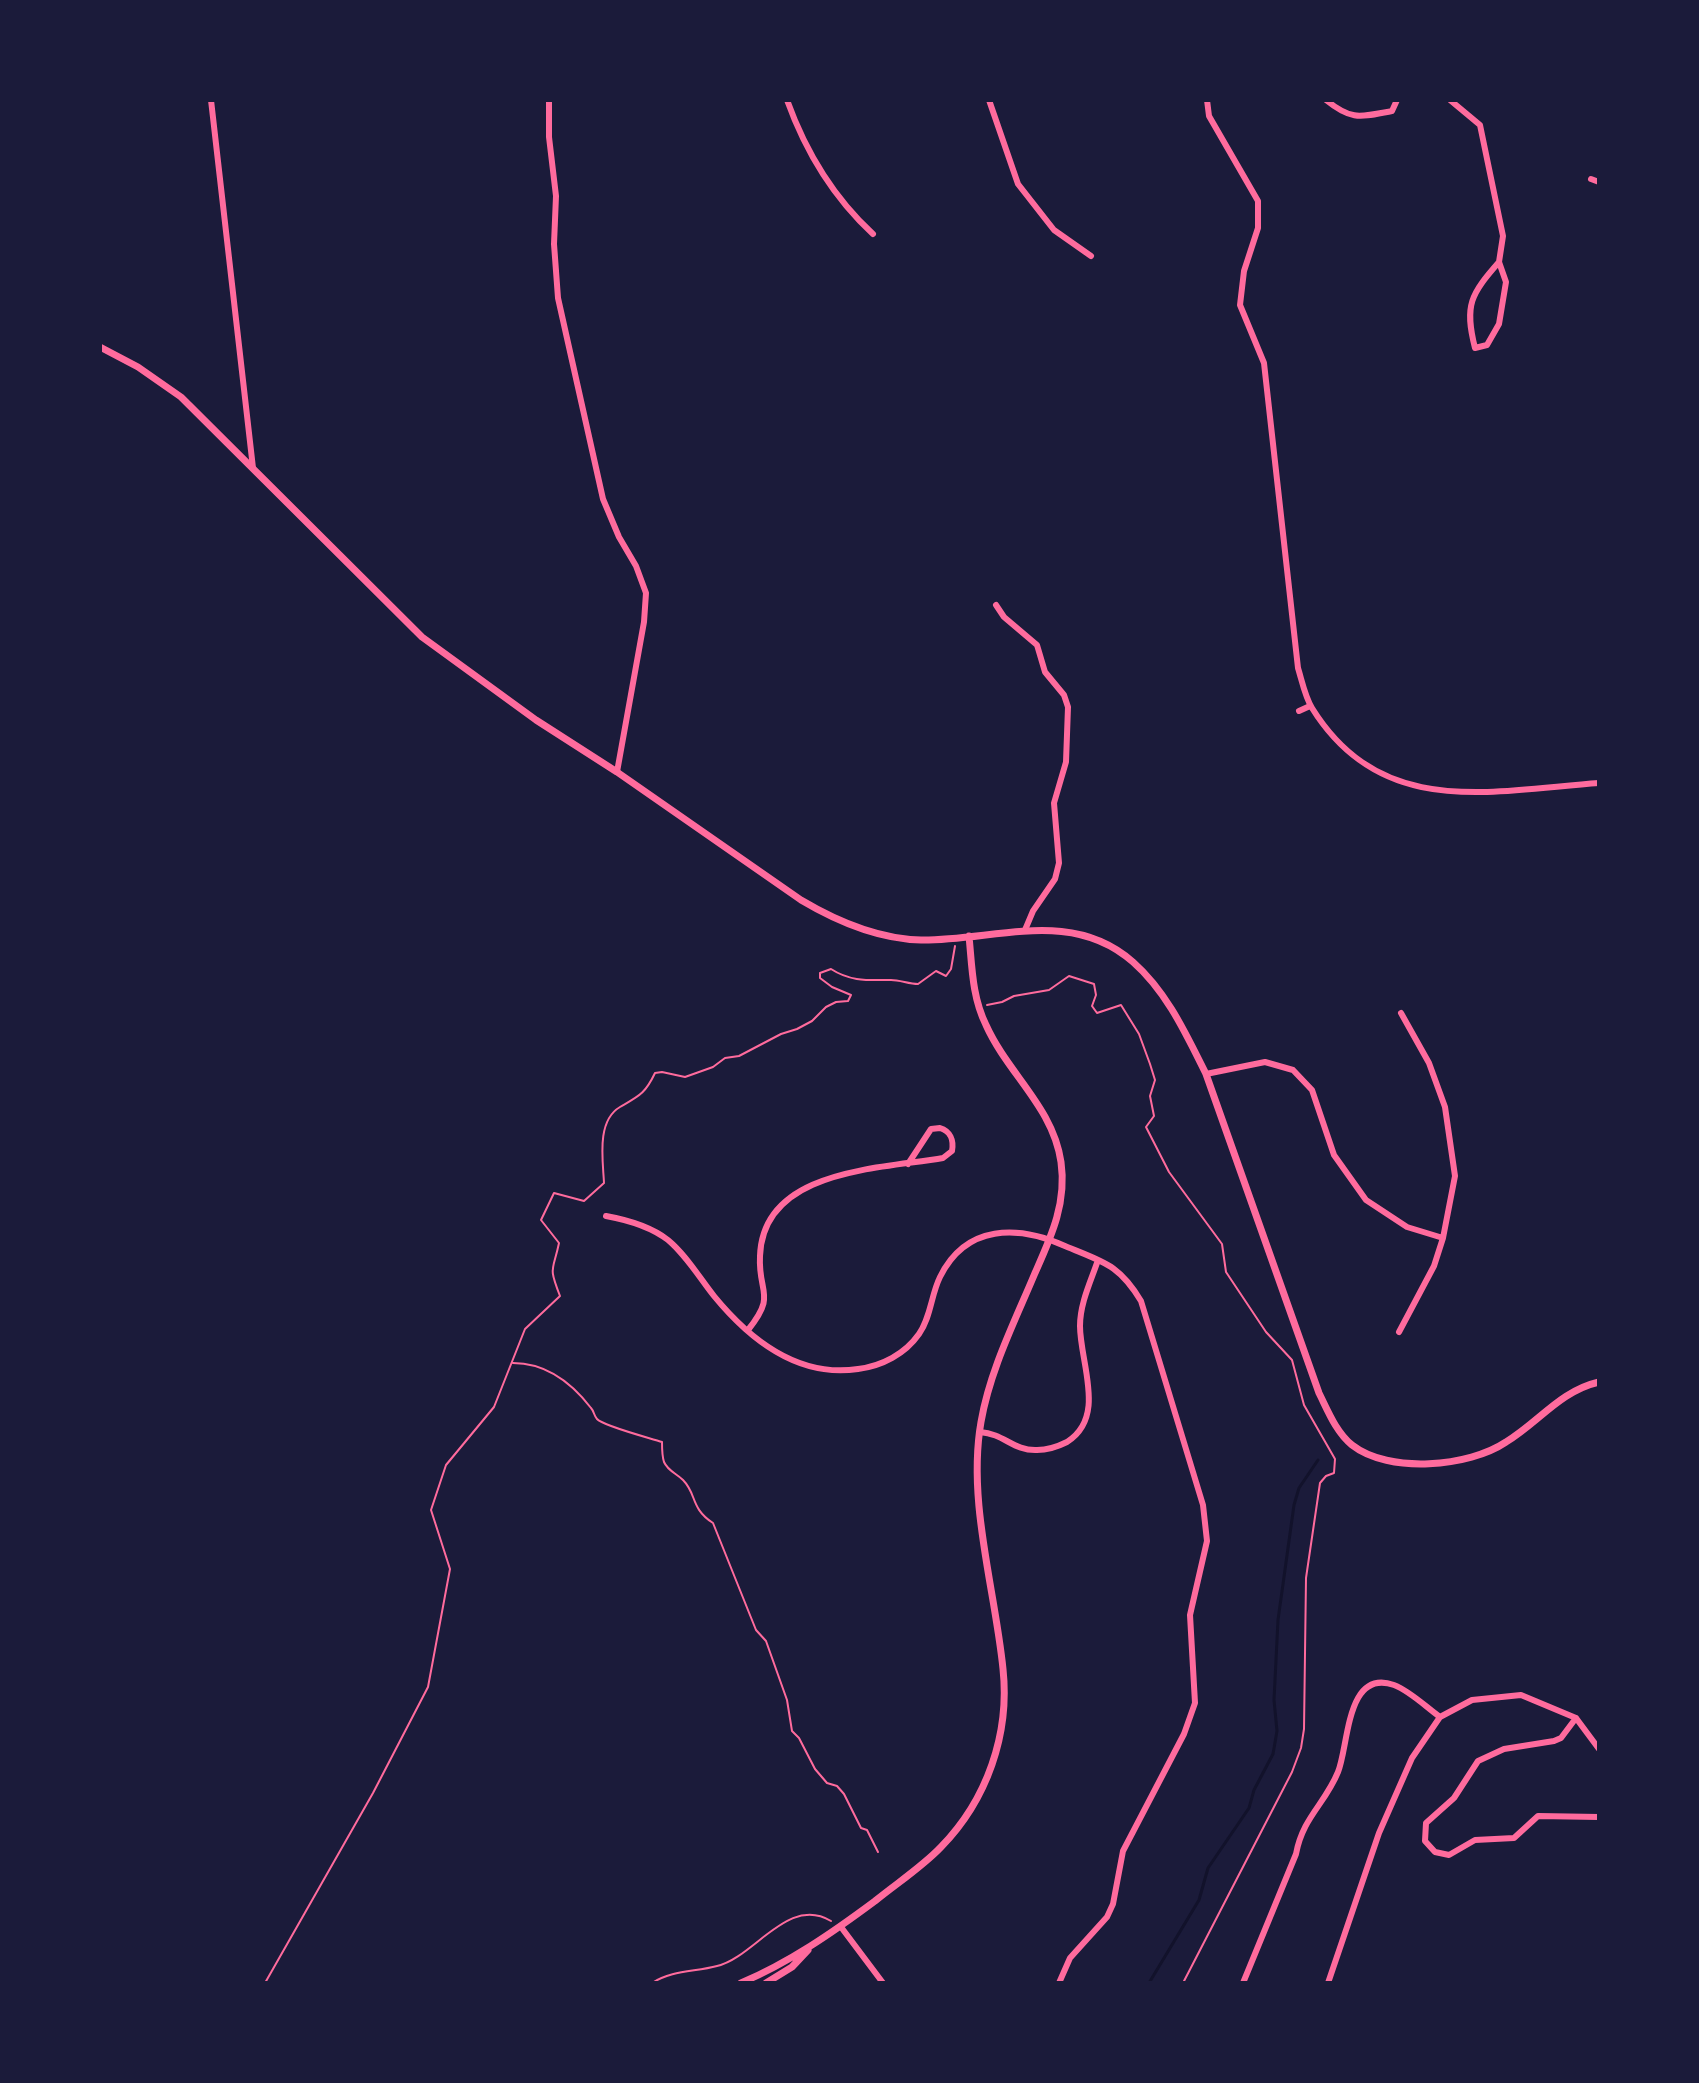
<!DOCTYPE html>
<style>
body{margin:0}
#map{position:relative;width:1699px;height:2083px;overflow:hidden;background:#1b1b3a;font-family:"Public Sans",sans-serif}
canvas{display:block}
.frame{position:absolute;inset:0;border:102px solid #1b1b3a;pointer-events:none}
</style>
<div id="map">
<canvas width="1699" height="2083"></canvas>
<div class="frame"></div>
</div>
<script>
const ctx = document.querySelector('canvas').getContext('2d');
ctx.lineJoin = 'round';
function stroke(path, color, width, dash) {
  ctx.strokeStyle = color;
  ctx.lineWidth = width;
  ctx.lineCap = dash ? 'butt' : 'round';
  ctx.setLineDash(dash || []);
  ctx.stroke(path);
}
const stream = new Path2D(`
 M1149,1983L1199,1900L1208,1868L1249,1808L1254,1790L1273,1754L1277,1731L1274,1700L1278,1620L1294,1505L1299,1488L1318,1460`);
const path = new Path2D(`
 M987,1005L1002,1002L1014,996L1049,990L1069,976L1094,984L1096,995L1092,1006L1097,1013L1121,1005L1139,1034L1150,1064L1155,1080L1150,1096L1154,1116L1146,1127L1169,1172L1222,1244L1226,1272L1266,1332L1292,1360L1304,1405L1335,1459L1334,1473L1326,1476L1320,1483L1306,1578L1304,1729L1301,1748L1292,1772L1183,1983
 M513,1363C546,1363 571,1382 591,1408C594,1411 594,1416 597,1419C603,1426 650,1438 662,1442C662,1448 662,1456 664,1462C668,1471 676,1473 683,1480C697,1494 690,1508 713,1523L756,1630L766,1641L787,1700L792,1731L799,1738L815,1769L827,1783L837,1786L844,1794L861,1828L867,1830L878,1852
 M265,1983L373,1793L428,1687L450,1569L431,1510L446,1465L494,1407L525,1329L560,1296C548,1265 553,1272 559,1243L541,1220L554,1193L584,1201L604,1183C603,1161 596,1121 620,1107C639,1096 645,1094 655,1073L662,1072L685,1077L713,1067L725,1058L739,1056L781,1034L797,1029L812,1021L826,1007L836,1002L848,1001L851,995L832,987L820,978V973L831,969C851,982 869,980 891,980C900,980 909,984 918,984L936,971L946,976L951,969L955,946
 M652,1983C672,1970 695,1972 717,1966C755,1957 788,1895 831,1921`);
const minor = new Path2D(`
 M211,100L253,468
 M549,100V137L556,196L554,244L558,298L603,499L619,537L636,566L646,593L644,622L617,772
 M787,100C805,150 834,198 873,234
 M989,100L1018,184L1054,230L1091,256
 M1207,100L1209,116L1258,201V228L1244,271L1240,305L1264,363L1298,668C1302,681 1305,697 1312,708C1381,819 1490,791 1599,783
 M1326,100C1352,121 1360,117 1392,111L1397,100
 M1450,100L1480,125L1503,236L1499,262L1506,282L1499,324L1487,345L1475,348C1464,305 1471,294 1499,262
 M1591,179L1599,182
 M996,605L1004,617L1037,645L1045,672L1064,695L1068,707L1066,762L1054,803L1059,863L1055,879L1033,911L1025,930
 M1299,711L1310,706
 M1206,1074L1265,1062L1293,1070L1312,1090L1334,1155L1366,1200L1407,1227L1443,1238
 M606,1216C628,1220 650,1226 668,1240C686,1255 699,1277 714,1296C750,1340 798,1378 858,1369C882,1366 905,1354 919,1334C931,1317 931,1295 940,1277C966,1224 1018,1225 1065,1246C1103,1262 1119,1264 1141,1301L1203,1505L1207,1541L1190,1615L1195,1703L1184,1734L1123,1851L1113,1904L1107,1917L1070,1958L1059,1983
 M748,1330C777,1294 758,1294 760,1256C763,1169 880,1169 943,1158L952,1151C954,1140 950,1131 940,1128L931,1129L908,1164
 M1399,1332L1434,1266L1443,1238L1455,1176L1445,1107L1429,1063L1401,1013
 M980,1432C1005,1434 1013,1451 1037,1450C1048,1450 1057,1447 1067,1442C1107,1417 1080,1363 1080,1326C1080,1303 1091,1281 1098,1260
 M1576,1718L1561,1738L1554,1741L1504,1749L1478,1761L1454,1798L1426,1823L1425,1841L1435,1852L1449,1855L1475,1840L1514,1838L1538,1816L1599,1817
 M841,1927L883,1983
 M1243,1983L1296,1854C1303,1817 1325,1804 1338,1772C1349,1745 1346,1668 1394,1685C1410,1691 1426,1707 1440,1717
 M1328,1983L1379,1833L1412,1758L1440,1717L1472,1700L1521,1695L1576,1718L1599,1749`);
const tertiary = new Path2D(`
 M100,347L138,367L181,397L422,637L536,720L617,772L801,900C838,922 878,939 921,940C994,941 1071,907 1133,962C1167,992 1186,1034 1206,1074L1319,1393C1328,1411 1336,1432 1352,1445C1389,1474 1469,1467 1506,1442C1539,1422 1560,1391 1599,1382
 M741,1983C790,1962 832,1933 875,1901C897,1883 922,1867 941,1847C987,1800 1010,1734 1003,1669C995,1589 967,1501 981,1422C990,1370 1015,1321 1035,1273C1051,1237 1067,1203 1061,1162C1053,1107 1008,1074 986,1025C972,997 972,966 969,936
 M766,1983L792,1967L808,1950`);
stroke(stream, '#12122b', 3);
stroke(path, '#ff6b9d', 2);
stroke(minor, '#ff6b9d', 6);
stroke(tertiary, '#ff6b9d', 7);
</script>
